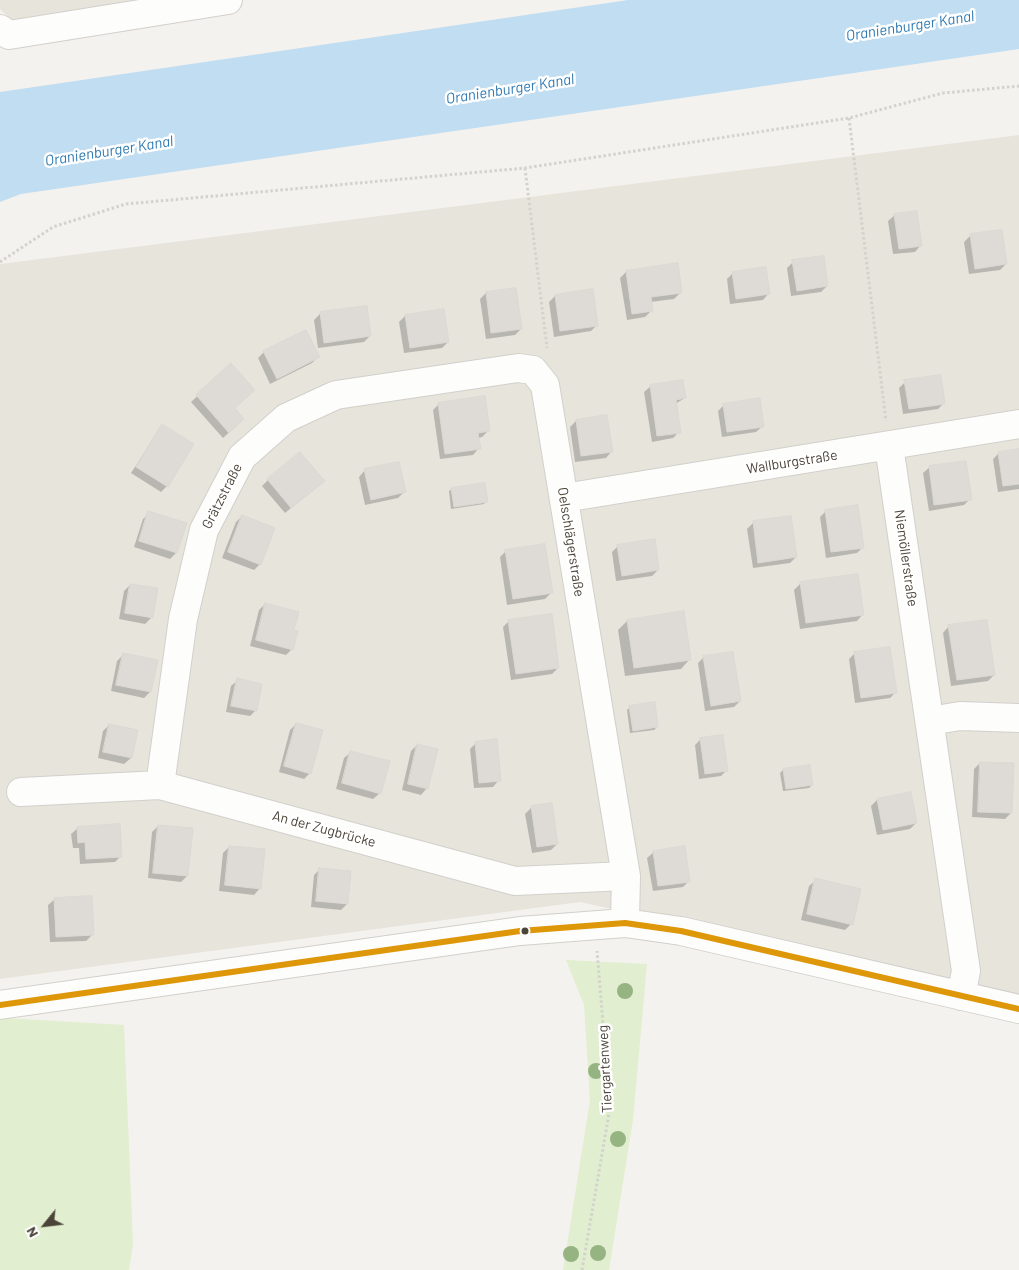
<!DOCTYPE html>
<meta charset="utf-8">
<style>
body{margin:0}
#map{position:relative;width:1019px;height:1270px;overflow:hidden;background:#f4f2ee;font-family:Barlow,sans-serif}
canvas{display:block}
.north{position:absolute;left:20px;top:1200px;width:50px;height:50px;-webkit-text-stroke:4px #fff;paint-order:stroke;rotate:241deg;font-size:14px;font-weight:700;line-height:20px;text-align:center;color:#4b4439}
.north::after{content:'';display:block;margin:auto;width:18px;height:22px;background:#4b4439;clip-path:polygon(50% 0,100% 100%,50% 72%,0 100%)}
</style>
<div id="map">
<canvas width="1019" height="1270"></canvas>
<div class="north">N</div>
</div>
<script>
const ctx = document.querySelector('canvas').getContext('2d');
ctx.lineJoin = 'round';
function fillPath(path, color) {
  ctx.fillStyle = color;
  ctx.fill(path, 'evenodd');
}
function stroke(path, color, width, dash) {
  ctx.strokeStyle = color;
  ctx.lineWidth = width;
  ctx.lineCap = dash ? 'butt' : 'round';
  ctx.setLineDash(dash || []);
  ctx.stroke(path);
}
function drawText(font, color, halo, rows, align = 'center') {
  ctx.font = font + ' Barlow,sans-serif';
  ctx.lineWidth = 5;
  ctx.setLineDash([]);
  ctx.textBaseline = 'middle';
  ctx.strokeStyle = halo;
  ctx.fillStyle = color;
  for (const [text, x, y, turn = 0] of rows) {
    ctx.save();
    ctx.translate(x, y);
    ctx.rotate((+turn || 0) * Math.PI / 180);
    ctx.textAlign = isNaN(turn) ? turn : align;
    if (halo) ctx.strokeText(text, 0, 0);
    ctx.fillText(text, 0, 0);
    ctx.restore();
  }
}
const residential = new Path2D(`
 M0,0H171L15,24L0,9Z
 M1019,135V998L580,902L0,979V264Z`);
const green = new Path2D(`
 M566,960L647,964L633,1120L609,1270H563L590,1100L584,1005Z
 M6,1018L124,1025L133,1244L129,1270H0V1019Z`);
const water = new Path2D(`
 M628,0H1019V49L21,194L0,202V92Z`);
const shadow = new Path2D(`
 M895,215L921,245L915,252L893,254L888,221Z
 M970,236L1006,264L1000,270L969,274L964,242Z
 M793,262L827,286L821,292L791,296L787,268Z
 M626,272L680,293L674,299L650,302L651,311L645,317L627,320L620,278Z
 M733,273L769,293L763,300L730,304L727,279Z
 M515,289L521,329L515,335L486,339L480,299L486,293Z
 M555,296L597,325L591,331L554,337L549,302Z
 M366,308L370,336L364,342L318,348L314,320L320,314Z
 M405,316L448,342L442,348L404,353L399,322Z
 M264,352L318,357L312,363L270,384L258,358Z
 M231,365L233,408L237,425L223,438L191,402Z
 M905,382L944,403L938,409L903,414L899,388Z
 M651,386L685,398L675,404L679,432L673,438L652,442L644,392Z
 M439,404L488,431L482,437L478,438L479,448L473,455L440,459L433,410Z
 M724,405L763,426L756,432L722,437L718,411Z
 M576,421L612,451L606,458L575,462L570,427Z
 M162,426L167,486L161,492L131,473Z
 M1019,450V489L998,492L993,459L999,453Z
 M930,467L970,499L964,505L929,511L923,473Z
 M365,470L404,492L398,498L365,505L359,477Z
 M268,480L317,487L285,513L262,486Z
 M452,489L487,501L484,504L451,509L449,491Z
 M826,511L863,547L857,553L826,558L820,517Z
 M149,513L176,553L170,559L134,547L143,519Z
 M242,516L260,564L254,570L222,558L236,522Z
 M790,517L796,557L790,563L753,568L747,529L753,523Z
 M618,546L658,570L652,576L616,581L612,552Z
 M506,551L551,593L545,599L507,605L500,557Z
 M857,575L863,614L857,621L800,629L794,590L800,584Z
 M130,585L151,618L145,624L119,619L124,591Z
 M265,604L293,631L292,649L286,655L250,646L259,610Z
 M509,621L558,668L552,674L511,680L503,627Z
 M627,621L690,659L681,669L625,676L618,630Z
 M949,626L994,675L988,681L951,686L943,633Z
 M855,653L896,692L890,698L855,703L849,659Z
 M123,655L150,692L144,698L111,691L117,661Z
 M704,657L740,701L734,707L705,711L698,663Z
 M238,680L256,710L250,716L226,712L231,686Z
 M630,707L657,727L654,730L630,733L627,710Z
 M296,724L310,773L304,779L279,772L290,730Z
 M109,725L136,731L131,758L124,764L98,758L103,731Z
 M701,739L727,770L721,776L699,779L695,745Z
 M476,743L499,780L493,787L474,788L470,749Z
 M417,745L427,788L421,795L402,790L411,751Z
 M351,752L380,793L373,799L336,789L344,758Z
 M980,763L1011,813L1005,819L972,817L974,769Z
 M809,766L812,785L809,788L783,791L780,773L783,770Z
 M910,793L916,823L910,829L877,835L871,806L877,800Z
 M531,808L557,844L551,850L532,853L525,814Z
 M158,826L187,876L181,882L148,878L152,832Z
 M78,828L121,856L115,862L80,864L79,848H73L71,834Z
 M229,847L260,888L254,895L219,891L223,853Z
 M654,852L689,881L683,887L653,891L647,858Z
 M320,869L347,904L341,910L311,907L314,875Z
 M816,880L851,924L845,930L801,920L809,886Z
 M55,899L92,935L86,941L50,942L48,905Z`);
const building = new Path2D(`
 M917,211L922,246L899,249L894,214Z
 M1002,230L1007,264L975,269L970,234Z
 M824,256L828,286L797,291L792,260Z
 M678,263L682,293L651,297L653,311L632,314L626,271Z
 M766,267L770,294L736,299L732,272Z
 M516,288L522,329L491,333L486,292Z
 M593,289L598,326L560,331L555,295Z
 M367,306L371,336L324,343L320,312Z
 M444,309L449,342L410,348L405,315Z
 M306,330L320,357L277,379L263,351Z
 M231,363L255,390L235,408L244,419L229,433L196,395Z
 M941,375L945,404L909,409L904,380Z
 M683,380L686,398L676,400L681,433L657,436L650,385Z
 M485,396L490,431L478,433L481,449L445,454L438,403Z
 M760,398L764,427L727,432L723,404Z
 M607,415L613,452L581,456L576,420Z
 M162,424L194,444L168,487L136,467Z
 M1019,449V484L1003,486L998,452Z
 M300,452L325,481L291,508L267,479Z
 M966,461L972,500L934,505L929,466Z
 M399,462L406,492L371,500L364,469Z
 M485,483L488,502L454,507L451,488Z
 M858,505L864,548L831,552L825,510Z
 M148,511L187,523L177,553L139,541Z
 M242,515L275,528L261,565L228,552Z
 M791,516L797,557L758,563L753,521Z
 M655,539L659,570L622,576L617,545Z
 M545,544L553,593L513,599L505,550Z
 M858,574L864,615L806,623L800,582Z
 M130,584L158,588L153,618L125,613Z
 M265,603L299,612L294,630L298,631L293,650L256,640Z
 M684,611L691,660L634,668L627,620Z
 M552,614L559,668L516,674L508,620Z
 M987,620L995,675L957,680L948,625Z
 M890,647L897,693L861,698L854,652Z
 M733,652L741,701L711,706L703,656Z
 M123,653L158,660L151,692L116,685Z
 M237,678L262,684L257,711L231,706Z
 M655,702L658,727L633,731L629,706Z
 M296,723L323,730L311,774L284,766Z
 M109,724L138,730L132,758L103,752Z
 M723,735L728,771L705,774L700,738Z
 M497,739L501,781L479,783L475,742Z
 M417,744L438,749L428,789L408,784Z
 M350,751L390,761L381,794L342,783Z
 M980,762L1014,763L1012,813L978,812Z
 M810,765L813,785L786,789L783,769Z
 M911,792L917,823L883,830L877,799Z
 M552,803L558,844L537,847L531,806Z
 M120,824L122,857L86,859L85,842L78,843L77,827Z
 M158,825L193,828L188,876L153,873Z
 M229,846L265,849L261,889L225,885Z
 M685,846L690,882L658,886L653,851Z
 M319,868L351,871L348,904L316,901Z
 M815,878L861,889L853,925L807,914Z
 M92,896L94,935L56,937L54,898Z`);
const path = new Path2D(`
 M849,118L886,421
 M525,168L547,348
 M0,262L53,227L126,204L525,168L849,118L943,93L1019,86
 M582,1270L610,1108L597,951`);
const minor = new Path2D(`
 M0,29L9,35L228,0
 M889,446L966,971L961,996
 M564,498L1019,424
 M930,721L960,716L1019,718
 M160,785L183,619L204,530L242,457L286,418L336,395L518,368L533,370L545,385L626,876L625,923
 M21,792L160,785L515,881L626,876
 M0,1005L520,931L625,923L681,931L1019,1009`);
const bus1 = new Path2D(`
 M0,1005L520,931L625,923L681,931L1019,1009`);
const trees = [
 [625,991],
 [596,1071],
 [618,1139],
 [598,1253],
 [571,1254]
];
const markers = [
 [525,931,4.5,"#4b4439"]
];
const streetNames = [
 ["Wallburgstraße",792,462,-9],
 ["Grätzstraße",222,496,-63],
 ["Oelschlägerstraße",571,542,81],
 ["Niemöllerstraße",906,558,82],
 ["An der Zugbrücke",324,829,15],
 ["Tiergartenweg",605,1069,-93]
];
const waterNames = [
 ["Oranienburger Kanal",910,26,-9],
 ["Oranienburger Kanal",510,89,-9],
 ["Oranienburger Kanal",109,151,-9]
];
fillPath(residential, '#e7e4dc');
fillPath(green, '#e1eecf');
fillPath(water, '#c0ddf1');
fillPath(shadow, '#0003');
fillPath(building, '#dedbd6');
stroke(building, '#dcd9d4', 1);
stroke(minor, '#d2d0cb', 30);
stroke(path, '#d3d2cc', 3, [2.5, 2.5]);
stroke(minor, '#fdfdfc', 28);
stroke(bus1, '#dd9709', 6);
ctx.fillStyle = '#96b382';
for (const [x, y] of trees) {
  ctx.beginPath();
  ctx.arc(x, y, 8, 0, 2 * Math.PI);
  ctx.fill();
}
for (const [x, y, r, color] of markers) {
  const dot = new Path2D();
  dot.arc(x, y, r, 0, 2 * Math.PI);
  ctx.fillStyle = color;
  ctx.fill(dot);
  stroke(dot, '#fff', 2);
}
drawText('14px', '#4b4439', '#fff', streetNames);
drawText('italic 15px', '#2e7ab2', '#fff', waterNames);
</script>
